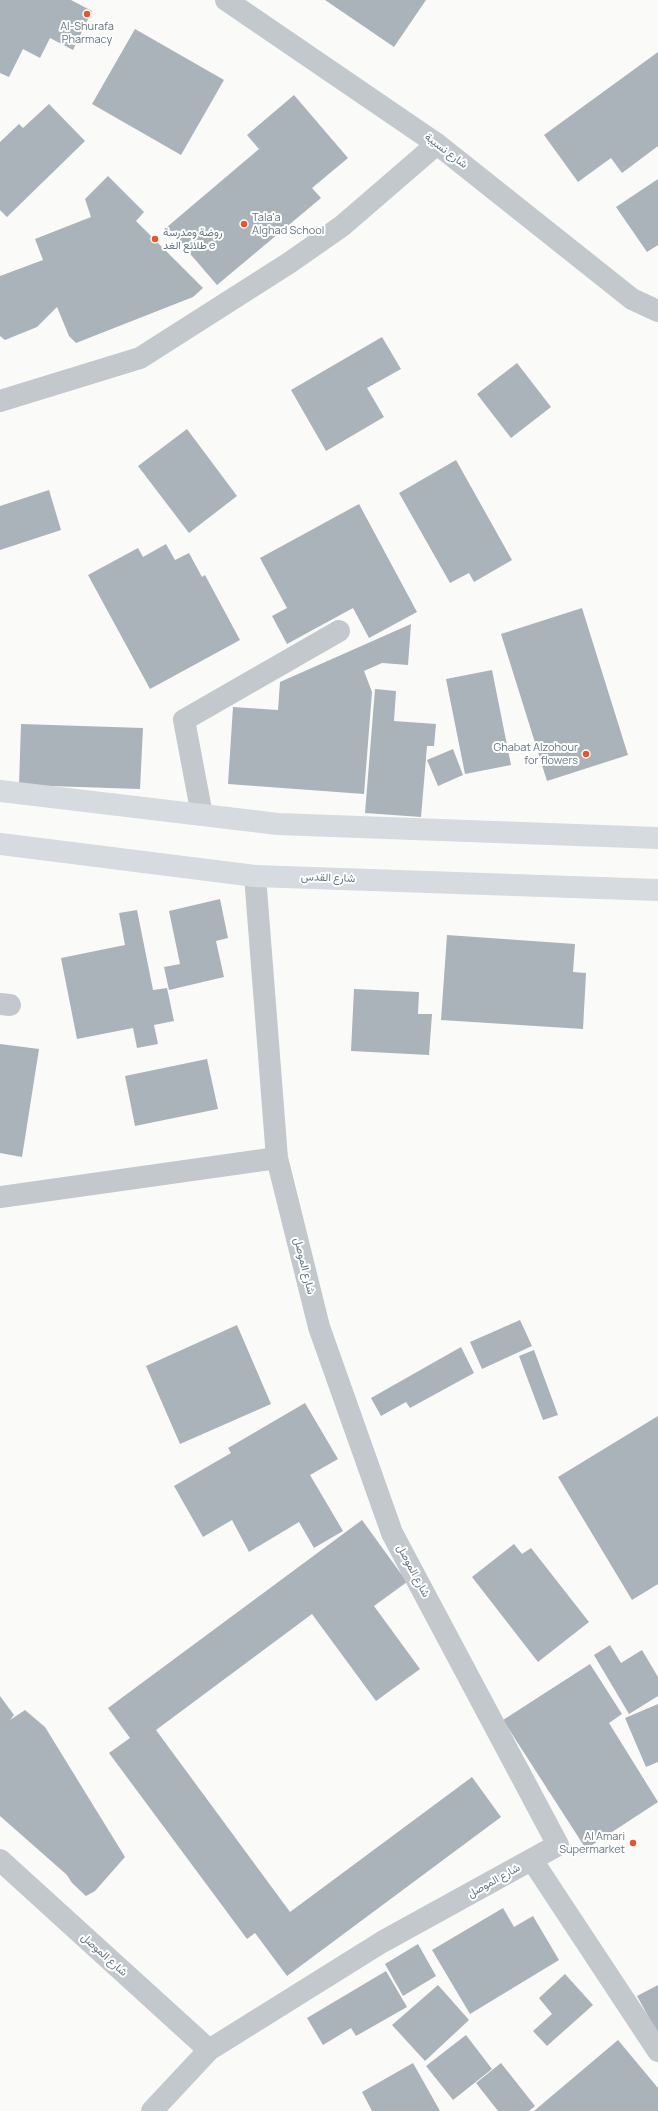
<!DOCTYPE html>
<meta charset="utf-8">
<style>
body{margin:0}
canvas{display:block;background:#fafaf8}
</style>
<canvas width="658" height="2111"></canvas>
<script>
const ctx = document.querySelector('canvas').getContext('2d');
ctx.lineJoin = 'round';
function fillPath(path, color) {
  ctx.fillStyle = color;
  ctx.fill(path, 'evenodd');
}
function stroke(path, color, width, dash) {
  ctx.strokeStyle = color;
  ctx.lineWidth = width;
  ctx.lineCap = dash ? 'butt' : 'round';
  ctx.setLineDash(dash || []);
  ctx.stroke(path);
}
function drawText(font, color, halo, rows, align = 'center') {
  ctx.font = font + ' Manrope,Vazirmatn,sans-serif';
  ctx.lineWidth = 4;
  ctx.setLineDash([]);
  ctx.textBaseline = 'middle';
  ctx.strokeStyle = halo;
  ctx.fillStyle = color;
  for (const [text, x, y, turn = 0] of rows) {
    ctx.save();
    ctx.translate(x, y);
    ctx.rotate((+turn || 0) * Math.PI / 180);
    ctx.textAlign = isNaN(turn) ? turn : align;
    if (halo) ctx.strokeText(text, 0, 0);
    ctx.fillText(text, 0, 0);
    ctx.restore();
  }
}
const building = new Path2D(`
 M0,0H71L92,11L73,50L50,38L40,58L23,49L9,77L0,73Z
 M325,0H426L394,47Z
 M135,29L224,80L181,155L92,104Z
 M658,52V146L622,173L611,158L578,182L544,135Z
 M294,95L348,158L312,188L321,198L217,285L167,227L259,149L247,135Z
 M49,104L85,141L7,217L0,210V142L19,124L23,128Z
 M108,176L144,212L136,221L203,288L193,297L76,343L69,336L57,307L37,327L5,340L0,336V276L43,260L35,239L91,217L85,199Z
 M658,179V245L647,252L616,207Z
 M382,337L401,369L367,388L384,417L326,451L291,390Z
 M517,363L551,407L511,438L477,394Z
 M187,429L237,496L189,533L138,466Z
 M456,460L512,560L474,582L469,573L450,583L399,493Z
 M49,490L61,530L0,550V506Z
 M359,504L417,612L369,638L353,608L287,644L272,616L287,608L260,558Z
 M166,544L175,560L189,553L202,577L205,575L240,640L150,689L88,575L138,548L143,557Z
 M582,608L628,755L547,781L501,634Z
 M411,624L408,665L382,663L364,671L372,692L364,794L228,784L233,707L278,710L280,682Z
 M492,670L511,765L465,774L446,679Z
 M375,689L396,691L394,721L436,724L434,746H427L421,817L365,813Z
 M21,724L143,728L140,789L19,785Z
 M453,749L463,775L438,786L427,760Z
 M220,899L228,938L216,941L224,977L169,990L164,967L180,964L169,911Z
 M137,910L153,990L167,988L174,1021L154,1025L158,1044L137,1048L133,1028L77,1039L61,958L125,945L119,913Z
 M447,935L575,944L573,972L586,973L583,1029L441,1020Z
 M354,989L419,992L418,1014H432L429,1055L351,1051Z
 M0,1044L39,1049L22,1157L0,1153Z
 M207,1059L218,1109L135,1126L125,1076Z
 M520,1320L532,1346L482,1369L470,1342Z
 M237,1325L271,1404L180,1444L146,1366Z
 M461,1347L474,1373L410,1408L406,1402L381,1416L371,1398Z
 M534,1350L558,1415L543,1420L519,1356Z
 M305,1403L338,1459L310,1475L343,1531L314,1548L299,1522L249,1552L232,1520L203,1537L174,1486L231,1453L228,1448Z
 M658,1416V1584L632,1600L558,1477Z
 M362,1520L407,1582L374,1606L420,1669L376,1701L312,1614L156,1730L290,1912L472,1777L501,1817L287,1976L255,1933L247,1939L109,1753L130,1738L108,1708Z
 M514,1544L522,1554L531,1548L589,1622L538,1662L472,1577Z
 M610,1645L621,1663L642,1650L658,1677V1696L629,1714L594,1655Z
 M590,1664L622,1714L609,1723L658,1802L586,1849L503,1720Z
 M0,1696L14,1715L10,1720L25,1710L45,1727L125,1857L95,1891L86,1896L72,1883L67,1875L0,1816Z
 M658,1704V1762L646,1767L625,1718Z
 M503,1908L514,1927L533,1916L559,1960L470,2014L432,1950Z
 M418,1944L436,1976L403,1996L385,1964Z
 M386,1971L407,2007L356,2036L351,2028L323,2045L307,2018Z
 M565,1974L593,2005L547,2046L533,2031L552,2014L539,1998Z
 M438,1985L469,2020L425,2061L392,2025Z
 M658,1985V2034L637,1996Z
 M466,2035L492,2069L453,2100L426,2066Z
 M618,2040L658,2088V2111H534Z
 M413,2063L440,2111H372L362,2092Z
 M501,2063L535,2106L529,2111H498L476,2083Z`);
const minor = new Path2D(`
 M226,0L437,144L632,299L658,311
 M0,401L140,358L289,263L342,226L437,144
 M202,815L184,720L339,631
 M255,876L277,1158
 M0,1004L10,1005
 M0,1197L277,1158L319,1327L392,1533L558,1845L382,1942L209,2050L152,2111
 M0,1860L209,2050
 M532,1860L658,2051`);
const major = new Path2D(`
 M0,791L278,824L658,838
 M0,844L255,876L658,890`);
const markers = [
 [87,14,4,"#e4572e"],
 [244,224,4,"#e4572e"],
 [155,239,4,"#e4572e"],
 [586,754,4,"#e4572e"],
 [633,1843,4,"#e4572e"]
];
const poiNames = [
 ["Al-Shurafa",87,27,"center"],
 ["Pharmacy",87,40,"center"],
 ["Tala'a",252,218],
 ["Alghad School",252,231],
 ["روضة ومدرسة",163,233],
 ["طلائع الغد e",163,246],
 ["Ghabat Alzohour",578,748,"right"],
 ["for flowers",578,761,"right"],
 ["Al Amari",625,1837,"right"],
 ["Supermarket",625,1850,"right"]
];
const streetNames = [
 ["شارع نسيبة",446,151,37],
 ["شارع القدس",328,878,2],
 ["شارع الموصل",304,1266,76],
 ["شارع الموصل",413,1571,62],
 ["شارع الموصل",494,1881,-29],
 ["شارع الموصل",104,1955,42]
];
fillPath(building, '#aab3b9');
stroke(minor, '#c3c8cc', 22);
stroke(major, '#d6dbdf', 22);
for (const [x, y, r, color] of markers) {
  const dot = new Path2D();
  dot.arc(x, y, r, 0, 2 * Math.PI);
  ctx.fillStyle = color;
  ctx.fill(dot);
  stroke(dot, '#fff', 1.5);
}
drawText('11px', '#657683', '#fff', poiNames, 'left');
drawText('11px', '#657683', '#fff', streetNames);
</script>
